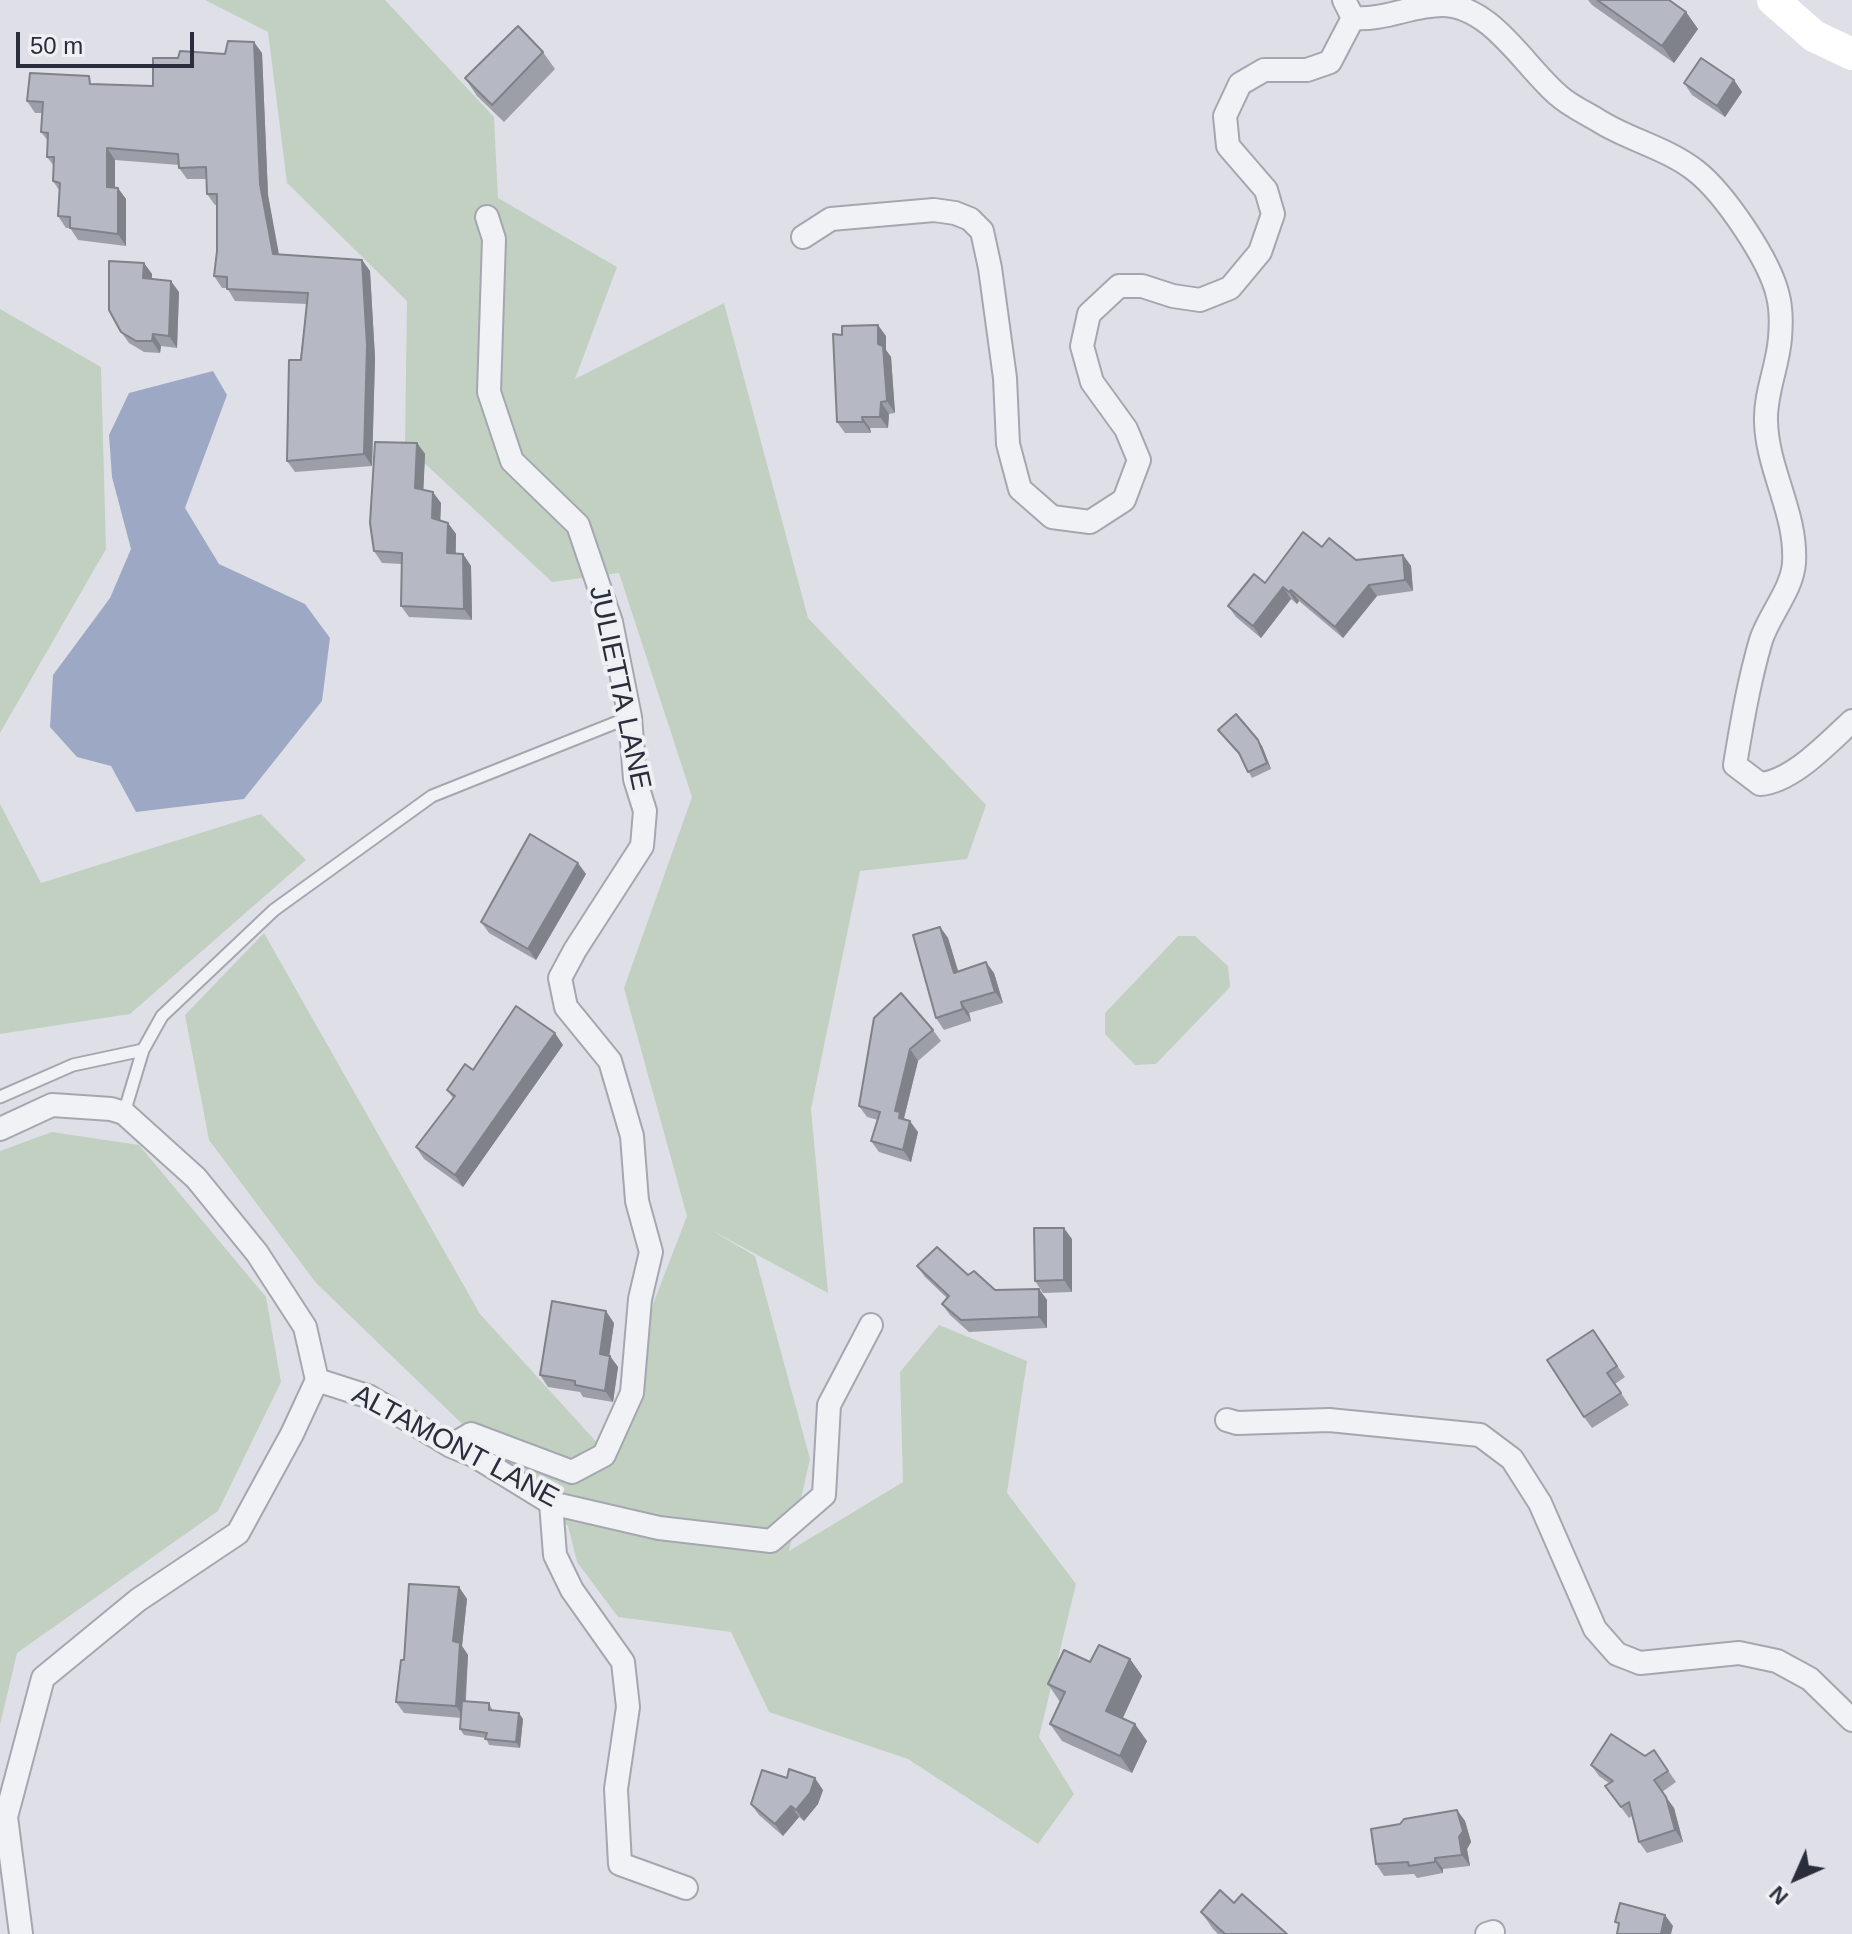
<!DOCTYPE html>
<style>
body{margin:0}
#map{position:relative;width:1852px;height:1934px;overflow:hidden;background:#dfe0e7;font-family:Helvetica,sans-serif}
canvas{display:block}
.north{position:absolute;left:1756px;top:1838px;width:80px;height:80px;-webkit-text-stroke:6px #eef0f4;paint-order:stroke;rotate:225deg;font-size:22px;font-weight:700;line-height:32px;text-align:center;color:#292d3c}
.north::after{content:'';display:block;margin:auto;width:28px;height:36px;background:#292d3c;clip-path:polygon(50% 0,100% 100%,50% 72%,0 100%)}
.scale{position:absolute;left:16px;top:32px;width:178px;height:36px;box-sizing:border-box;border:4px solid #292d3c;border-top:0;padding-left:10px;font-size:24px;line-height:28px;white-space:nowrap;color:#292d3c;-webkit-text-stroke:6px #eef0f4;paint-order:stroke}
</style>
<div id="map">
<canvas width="1852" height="1934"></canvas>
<div class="north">N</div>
<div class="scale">50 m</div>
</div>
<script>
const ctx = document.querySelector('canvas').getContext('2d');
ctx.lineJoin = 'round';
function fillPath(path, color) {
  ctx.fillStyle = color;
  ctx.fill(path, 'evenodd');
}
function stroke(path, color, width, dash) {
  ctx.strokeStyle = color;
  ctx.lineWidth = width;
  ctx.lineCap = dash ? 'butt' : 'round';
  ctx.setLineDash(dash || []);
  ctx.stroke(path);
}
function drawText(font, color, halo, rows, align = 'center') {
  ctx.font = font + ' Helvetica,sans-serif';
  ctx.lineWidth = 8;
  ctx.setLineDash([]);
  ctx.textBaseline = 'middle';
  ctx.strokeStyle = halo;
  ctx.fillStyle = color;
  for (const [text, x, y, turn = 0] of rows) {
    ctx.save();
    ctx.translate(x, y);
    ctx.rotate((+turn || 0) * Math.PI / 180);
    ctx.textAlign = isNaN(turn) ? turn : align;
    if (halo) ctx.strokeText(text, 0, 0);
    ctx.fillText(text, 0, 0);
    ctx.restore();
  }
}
const green = new Path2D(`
 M205,0H385L494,117L498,198L617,267L575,379L724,303L808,618L986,805L967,859L860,871L811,1109L828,1293L711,1230L755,1256L810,1459L789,1551L903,1482L900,1372L939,1325L1027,1361L1007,1493L1076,1584L1039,1737L1074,1794L1038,1844L908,1759L769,1712L731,1632L618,1617L577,1562L568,1526L316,1283L209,1140L185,1015L264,933L480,1314L611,1458L653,1304L687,1216L624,988L692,797L619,573L552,582L405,445L407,301L287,183L268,32Z
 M0,309L101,367L106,549L0,733Z
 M0,804L41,883L261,814L306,860L130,1014L0,1034Z
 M1178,936H1195L1228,966L1230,987L1156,1064L1135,1065L1105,1034V1013Z
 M52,1132L139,1145L266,1297L281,1382L218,1511L17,1653L0,1725V1151Z`);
const water = new Path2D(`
 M213,371L227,395L185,508L219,564L305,604L330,638L322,701L244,799L136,812L111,766L77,757L50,727L53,675L110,598L131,549L112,477L109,435L129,393Z`);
const lane = new Path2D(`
 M143,1050L162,1016L274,910L432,796L630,717
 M0,1097L73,1065L143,1050L124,1113`);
const street = new Path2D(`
 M1344,0L1353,18
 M1353,18C1383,21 1412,5 1442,5C1491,5 1525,67 1558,95C1570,106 1586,113 1599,121C1629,140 1667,148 1696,171C1724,193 1770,260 1778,296C1781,308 1781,326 1780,338C1778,366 1765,393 1766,421C1767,470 1797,513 1794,563C1792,590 1769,615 1761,640C1749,681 1742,722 1735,765L1760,784C1792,782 1828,743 1852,721
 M803,237L831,219L934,210L955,213L970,219L982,231L990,268L1005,378L1008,444L1020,489L1052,517L1090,522L1124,500L1139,460L1126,429L1092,382L1082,346L1089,314L1119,286H1142L1173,296L1200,300L1230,288L1260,252L1273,214L1266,190L1228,146L1225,116L1240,84L1264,70H1307L1330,62L1353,18
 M0,1129L52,1105L111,1109L124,1113L196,1178L257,1253L305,1327L317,1380L292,1434L238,1533L138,1600L43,1678L6,1817L21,1934
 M317,1380L370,1397L451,1446L473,1455L551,1503L659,1528L771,1541L824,1495L829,1405L871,1325
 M1227,1420L1237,1423L1329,1420L1480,1435L1512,1459L1540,1503L1595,1629L1617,1654L1640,1663L1739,1653L1777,1661L1810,1679L1852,1720
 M451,1446L471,1434L572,1472L604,1455L632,1393L640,1299L651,1252L637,1201L632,1136L610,1061L566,1007L560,978L575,950L642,846L645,811L635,779L630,717L611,622L578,525L512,461L489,392L494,239L487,217
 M551,1503L555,1555L572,1590L623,1662L628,1707L616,1789L620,1864L686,1888
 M1487,1934L1493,1932`);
const secondary = new Path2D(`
 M1773,0L1814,36L1852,54`);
const wall = new Path2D(`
 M1588,0H1669L1686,12L1698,29L1674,63L1592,5Z
 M543,52L555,69L504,122L477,96L465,78Z
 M262,53L268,195L278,254L362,260L370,271L375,358L372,466L295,472L287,461L307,304L235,301L227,288H222L214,276L217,251V205H215L207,194V179H187L179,168V165L115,160V187L126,199V246L78,240L70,228H66L58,216L59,190L53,181L54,166L47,157L48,141L41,132L42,113H35L27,101L95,84L153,86L178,58L225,54Z
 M1734,80L1742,92L1725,117L1692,95L1684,83Z
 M144,263L152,274V279L179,292L177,348L161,346L160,353L144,352L129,343L121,332Z
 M842,335L886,336V350L891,357L895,413L889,414L888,428H870L871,433H845L837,422Z
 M417,443L425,454L423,490L441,503L440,520L448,523L456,534V554H463L471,566L472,620L409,617L401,606L402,564L382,563L374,551Z
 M1322,547L1356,560L1403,555L1411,566L1413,591L1377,596L1343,638L1299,601L1297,604L1291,599L1261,638L1236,617L1228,606Z
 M1218,730L1262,746L1271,769L1252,778L1240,756Z
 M586,874L536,960L489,933L481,922Z
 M940,927L948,938L958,971L994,973L1003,1003L969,1013L971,1021L944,1030L936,1018Z
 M874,1018L933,1030L941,1041L918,1061L904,1118L918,1132L911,1162L879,1152L871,1141L878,1120L867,1117L859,1106Z
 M563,1045L463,1187L424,1159L416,1147L453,1098L447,1090L473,1070Z
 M1072,1239V1292L1043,1293L1035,1281Z
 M917,1266L968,1275L995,1290L1039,1289L1047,1300V1328L969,1332L950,1315L942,1304L947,1298L925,1277Z
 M614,1323L609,1355L618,1367L613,1402L583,1397L580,1392L548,1387L540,1375Z
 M1593,1330L1625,1377L1615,1384L1629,1405L1592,1428L1584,1417Z
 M459,1587L467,1599L462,1646L468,1655L466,1701L489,1703L493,1711L523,1719L520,1748L489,1745L486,1738L464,1735L460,1729L461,1718L404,1713L396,1702Z
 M1130,1659L1142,1676L1123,1718L1147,1741L1132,1773L1062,1741L1050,1724L1060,1702L1048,1684L1090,1662Z
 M1654,1750L1676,1782L1662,1792L1674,1808L1683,1842L1647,1853L1639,1842L1632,1816L1629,1818L1605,1786L1609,1783L1599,1776L1591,1765L1645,1756Z
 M823,1790L818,1804L804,1821L799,1817L783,1836L759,1815L751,1804Z
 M1457,1810L1465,1821L1471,1842L1467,1849L1470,1866L1443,1869V1873L1417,1878L1414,1874L1384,1876L1376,1864L1400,1824Z
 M1234,1903L1287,1934H1218L1213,1929L1201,1912Z`);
const shadedWall = new Path2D(`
 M1686,12L1698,29L1674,63L1662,46Z
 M254,42L262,53L268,195L281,265L273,254L260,184Z
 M1734,80L1742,92L1725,117L1717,106Z
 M107,148L115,160V198L107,187Z
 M118,188L126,199V246L118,234Z
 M362,260L370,271L375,358L372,466L364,454Z
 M144,263L152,274L151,290L143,278Z
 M171,281L179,292L177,348L169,336Z
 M878,325L886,336V350L891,357L895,413L887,401L878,344Z
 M153,334L161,346L160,353L152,341Z
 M881,402L889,414L888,428L880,417Z
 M862,417L870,428L871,433L863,422Z
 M417,443L425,454L423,500L415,488Z
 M433,492L441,503L440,529L432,518Z
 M448,523L456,534L455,564L447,553Z
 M463,554L471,566L472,620L464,609Z
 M1403,555L1411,566L1413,591L1405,580Z
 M1369,585L1377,596L1343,638L1335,627Z
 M1283,587L1291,599L1261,638L1253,626Z
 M1291,590L1299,601L1297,604L1289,592Z
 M1258,740L1262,746L1271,769L1267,763Z
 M578,863L586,874L536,960L528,949Z
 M940,927L948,938L962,984L954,973Z
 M986,962L994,973L1003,1003L995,992Z
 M961,1002L969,1013L971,1021L963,1009Z
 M555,1033L563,1045L463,1187L455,1175Z
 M910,1049L918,1061L904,1118L908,1123L907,1129L895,1111Z
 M910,1121L918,1132L911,1162L903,1150Z
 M1064,1228L1072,1239V1292L1064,1280Z
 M1039,1289L1047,1300V1328L1039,1317Z
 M606,1311L614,1323L608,1365L600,1354Z
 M610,1356L618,1367L613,1402L605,1391Z
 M459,1587L467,1599L462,1646L468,1655L464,1718L456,1706L453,1641Z
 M1130,1659L1142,1676L1118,1728L1106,1711Z
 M519,1713L523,1719L520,1748L516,1742Z
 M1135,1724L1147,1741L1132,1773L1120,1756Z
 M815,1778L823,1790L818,1804L804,1821L796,1810Z
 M1666,1797L1674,1808L1683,1842L1675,1830Z
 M791,1806L799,1817L783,1836L775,1824Z
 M1457,1810L1465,1821L1471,1842L1467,1849L1470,1866L1462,1855Z
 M1435,1858L1443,1869V1873L1435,1862Z
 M1665,1915L1673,1926L1671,1934H1661Z`);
const building = new Path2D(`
 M1597,0H1669L1686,12L1662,46Z
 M518,26L543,52L492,105L465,78Z
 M228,41L254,42L260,184L273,254L362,260L367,346L364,454L287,461L289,360H301L308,293L227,289V277L214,276L217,251V194H207L206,167L179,168L178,154L107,148V187L118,188V234L70,228V217L58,216L60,183L53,181L54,157H47L48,133L41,132L43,102L27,101L30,73L89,76L90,84L153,86V58H178L180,51L225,54Z
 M1701,58L1734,80L1717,106L1684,83Z
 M109,261L144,263L143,278L171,281L169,336L153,334L152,341H136L121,332L109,310Z
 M878,325V344L883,346L887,401L881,402L880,417H862L863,422H837L833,334L842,335V326Z
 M375,442L417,443L415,488L433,492L432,518L448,523L447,553L463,554L464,609L401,606L402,553L374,551L370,523Z
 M1303,532L1322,547L1329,538L1356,560L1403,555L1405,580L1369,585L1335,627L1291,590L1289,592L1283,587L1253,626L1228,606L1254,574L1265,583Z
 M1236,714L1258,740L1267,763L1248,772L1239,753L1218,730Z
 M530,834L578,863L528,949L481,922Z
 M940,927L954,973L986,962L995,992L961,1002L963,1009L936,1018L913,935Z
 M901,993L933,1030L910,1049L895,1111L900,1112L899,1118L910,1121L903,1150L871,1141L880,1112L859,1106L874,1018Z
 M516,1006L555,1033L455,1175L416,1147L455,1096L447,1090L465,1064L473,1070Z
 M1034,1228H1064V1280L1035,1281Z
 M937,1247L968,1275L974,1271L995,1290L1039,1289V1317L961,1320L942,1304L949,1296L917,1266Z
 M552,1301L606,1311L600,1354L610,1356L605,1391L575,1385V1381L540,1375Z
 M1593,1330L1617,1366L1607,1373L1621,1393L1584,1417L1547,1360Z
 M409,1584L459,1587L453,1641L460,1643L456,1706L396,1702L401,1660H404Z
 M1099,1645L1130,1659L1106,1711L1135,1724L1120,1756L1050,1724L1065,1692L1048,1684L1064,1650L1090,1662Z
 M462,1701L489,1703V1710L519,1713L516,1742L485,1739L487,1733L460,1729Z
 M1611,1734L1645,1756L1654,1750L1668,1771L1654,1780L1666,1797L1675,1830L1639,1842L1629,1802L1621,1807L1605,1786L1613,1781L1591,1765Z
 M789,1769L815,1778L810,1793L796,1810L791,1806L775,1824L751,1804L762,1770L787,1778Z
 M1457,1810L1463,1831L1459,1837L1462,1855L1435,1858V1862L1409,1866L1408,1862L1376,1864L1371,1829L1400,1824L1404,1819Z
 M1220,1890L1234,1903L1242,1894L1287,1934H1225L1201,1912Z
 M1620,1903L1665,1915L1661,1934H1617L1619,1923L1615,1922Z`);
const streetNames = [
 ["JULIETTA LANE",619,688,78],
 ["ALTAMONT LANE",455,1447,28]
];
fillPath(green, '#c2d0c1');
fillPath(water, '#9da9c4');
stroke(lane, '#a5a7b0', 15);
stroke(street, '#a5a7b0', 26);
stroke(lane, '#f1f2f5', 11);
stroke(street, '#f1f2f5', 22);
stroke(secondary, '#fff', 32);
fillPath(wall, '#9d9fa8');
fillPath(shadedWall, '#7f8288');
fillPath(building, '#b6b9c3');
stroke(building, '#7f8288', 2);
drawText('28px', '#292d3c', '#eef0f4', streetNames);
</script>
